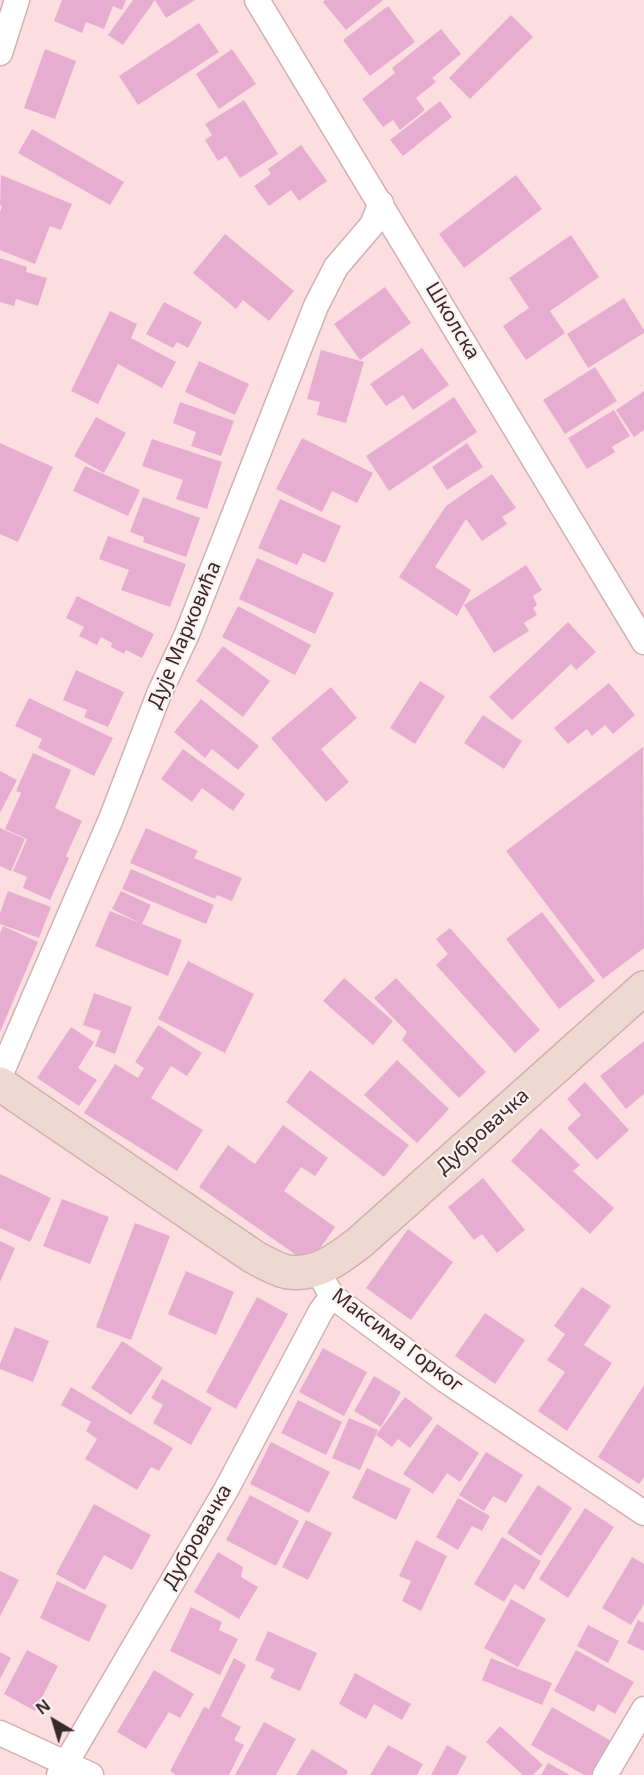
<!DOCTYPE html>
<meta charset="utf-8">
<style>
body{margin:0}
#map{position:relative;width:644px;height:1775px;overflow:hidden;background:#fcdee0;font-family:"Noto Sans",sans-serif}
canvas{display:block}
.north{position:absolute;left:24px;top:1691px;width:60px;height:60px;-webkit-text-stroke:4px #fff0f1;paint-order:stroke;rotate:322deg;font-size:16px;font-weight:700;line-height:24px;text-align:center;color:#372a2b}
.north::after{content:'';display:block;margin:auto;width:21px;height:27px;background:#372a2b;clip-path:polygon(50% 0,100% 100%,50% 72%,0 100%)}
</style>
<div id="map">
<canvas width="644" height="1775"></canvas>
<div class="north">N</div>
</div>
<script>
const ctx = document.querySelector('canvas').getContext('2d');
ctx.lineJoin = 'round';
function fillPath(path, color) {
  ctx.fillStyle = color;
  ctx.fill(path, 'evenodd');
}
function stroke(path, color, width, dash) {
  ctx.strokeStyle = color;
  ctx.lineWidth = width;
  ctx.lineCap = dash ? 'butt' : 'round';
  ctx.setLineDash(dash || []);
  ctx.stroke(path);
}
function drawText(font, color, halo, rows, align = 'center') {
  ctx.font = font + ' "Noto Sans",sans-serif';
  ctx.lineWidth = 4.5;
  ctx.setLineDash([]);
  ctx.textBaseline = 'middle';
  ctx.strokeStyle = halo;
  ctx.fillStyle = color;
  for (const [text, x, y, turn = 0] of rows) {
    ctx.save();
    ctx.translate(x, y);
    ctx.rotate((+turn || 0) * Math.PI / 180);
    ctx.textAlign = isNaN(turn) ? turn : align;
    if (halo) ctx.strokeText(text, 0, 0);
    ctx.fillText(text, 0, 0);
    ctx.restore();
  }
}
const building = new Path2D(`
 M62,0H126L122,10L113,6L104,29L86,22L82,33L54,21Z
 M133,0H155L123,45L108,35Z
 M155,0H195L166,18Z
 M325,0H383L346,30L323,2Z
 M388,6L415,42L370,76L343,40Z
 M511,15L533,37L470,99L449,78Z
 M199,23L219,52L138,105L119,76Z
 M441,29L461,54L432,78L436,82L416,98L425,110L400,130L393,120L383,127L362,99L395,73L392,68Z
 M45,49L76,61L55,119L24,108Z
 M232,49L256,84L219,109L196,74Z
 M244,100L278,154L240,178L226,156L218,161L205,140L212,135L205,124Z
 M440,101L452,117L403,156L390,140Z
 M32,129L124,182L110,205L18,153Z
 M301,145L327,181L299,201L291,190L269,206L254,186L271,174L268,169Z
 M1,175L72,204L61,230L50,226L35,264L0,250V212L2,206L0,205Z
 M516,175L542,209L464,268L439,234Z
 M225,234L294,291L269,321L243,300L236,309L193,273Z
 M571,235L599,277L550,311L565,333L526,360L503,326L529,308L509,278Z
 M0,258L27,267L26,272L47,278L38,306L16,299L14,306L0,302Z
 M385,287L411,323L360,360L334,324Z
 M624,298L644,330V333L588,368L567,334Z
 M164,302L202,322L188,348L177,342L173,348L146,334Z
 M110,311L137,324L131,338L176,362L162,388L118,364L98,404L71,391Z
 M422,348L449,385L413,410L403,395L386,406L370,384Z
 M321,350L364,362L346,423L317,415L320,402L307,399Z
 M199,361L249,384L235,415L185,392Z
 M595,367L617,401L565,434L543,400Z
 M644,391V430L634,437L616,410Z
 M454,397L477,432L389,491L366,456Z
 M180,402L234,421L221,456L191,446L196,432L173,423Z
 M614,410L630,436L612,447L615,452L587,469L568,438Z
 M96,417L126,433L104,473L74,456Z
 M302,438L373,473L357,503L332,491L322,512L276,489Z
 M152,439L222,462L207,509L176,499L183,480L142,466Z
 M0,443L53,467L18,542L0,534Z
 M467,443L483,467L447,490L432,467Z
 M85,466L140,490L128,516L73,491Z
 M492,474L516,508L502,517L507,524L482,541L466,519L435,567L471,590L457,616L399,577L446,506Z
 M143,497L200,518L186,557L143,542L144,537L130,532Z
 M280,499L341,526L325,563L303,553L297,565L258,548Z
 M108,536L186,564L170,607L121,590L129,570L99,559Z
 M257,558L334,593L315,634L239,599Z
 M526,565L542,590L533,596L537,605L533,608L537,615L524,623L529,631L494,653L464,605Z
 M77,596L154,634L142,658L126,650L124,654L111,647L112,643L101,637L97,645L79,636L84,627L66,618Z
 M238,606L311,645L295,675L222,637Z
 M568,622L596,652L576,670L571,664L512,720L489,697Z
 M223,646L270,681L243,717L196,681Z
 M76,670L124,692L108,727L84,717L87,710L63,700Z
 M420,681L445,696L415,744L390,728Z
 M609,683L635,715L613,734L605,725L592,736L587,729L568,744L554,728Z
 M331,687L357,718L321,749L349,782L326,802L271,738Z
 M29,698L113,738L94,776L38,748L42,739L15,726Z
 M201,699L259,746L238,770L212,749L205,758L174,732Z
 M483,715L522,741L504,769L464,743Z
 M643,747L644,948L603,979L506,851Z
 M183,749L245,794L233,811L202,788L192,802L161,779Z
 M33,753L71,770L55,808L82,821L66,856L69,858L50,900L23,888L27,877L13,871L27,839L5,829L21,793L16,791Z
 M0,771L17,780L0,813Z
 M0,828L25,839L11,871L0,866Z
 M146,828L198,851L194,858L242,878L232,901L217,895L215,899L130,863Z
 M131,869L214,905L206,924L122,889Z
 M8,891L51,907L39,938L0,924V913Z
 M121,891L151,905L142,924L112,909Z
 M110,911L182,940L168,976L95,946Z
 M542,912L595,981L559,1009L506,939Z
 M3,926L38,942L0,1032V933Z
 M450,928L540,1030L515,1053L436,965L448,954L436,939Z
 M188,961L254,994L225,1053L158,1019Z
 M344,978L393,1021L373,1045L323,1001Z
 M396,978L486,1072L459,1098L402,1040L407,1032L374,998Z
 M94,993L132,1007L115,1054L95,1046L101,1031L83,1025Z
 M158,1025L202,1053L187,1076L171,1066L151,1098L203,1130L177,1171L84,1113L115,1064L138,1078L144,1068L135,1062Z
 M71,1027L94,1042L78,1068L97,1080L79,1106L37,1078Z
 M644,1041V1094L626,1109L600,1076Z
 M397,1060L449,1109L417,1143L364,1095Z
 M310,1070L409,1145L384,1177L286,1102Z
 M585,1082L629,1130L597,1160L567,1128L581,1115L567,1099Z
 M283,1125L328,1158L315,1176L301,1167L284,1191L335,1227L309,1264L199,1187L228,1145L255,1164Z
 M541,1128L580,1165L573,1171L614,1208L590,1234L511,1161Z
 M0,1174L51,1198L30,1242L0,1228Z
 M483,1178L525,1230L497,1253L482,1234L474,1240L448,1207Z
 M62,1199L109,1217L90,1264L43,1246Z
 M135,1223L170,1236L131,1340L96,1327Z
 M408,1229L453,1262L411,1320L366,1288Z
 M0,1241L15,1248L0,1282Z
 M186,1271L234,1292L216,1335L168,1314Z
 M582,1287L611,1306L584,1345L612,1363L567,1431L538,1411L565,1372L547,1360L565,1334L554,1326Z
 M257,1297L288,1314L236,1409L206,1392Z
 M485,1313L525,1340L495,1384L455,1356Z
 M15,1327L49,1341L33,1382L0,1369V1364Z
 M122,1341L163,1368L131,1415L91,1388Z
 M323,1348L367,1372L344,1416L299,1392Z
 M374,1376L401,1392L381,1427L354,1411Z
 M162,1379L212,1408L191,1445L153,1423L163,1405L151,1398Z
 M644,1385V1477L639,1484L598,1457Z
 M71,1387L173,1448L159,1471L151,1467L137,1490L85,1459L97,1439L86,1431L91,1422L61,1405Z
 M405,1397L433,1418L410,1448L398,1439L392,1447L376,1435Z
 M298,1400L342,1422L326,1455L281,1433Z
 M349,1418L378,1430L360,1470L332,1458Z
 M437,1424L479,1453L460,1482L447,1473L433,1494L403,1474Z
 M271,1442L330,1472L309,1513L250,1484Z
 M486,1452L523,1475L506,1503L493,1496L484,1511L459,1495Z
 M367,1468L411,1489L396,1520L352,1498Z
 M538,1485L572,1508L541,1556L507,1533Z
 M250,1495L299,1521L276,1566L226,1540Z
 M458,1498L490,1516L482,1531L472,1526L458,1550L436,1537Z
 M94,1504L151,1535L132,1570L104,1555L85,1590L56,1574Z
 M585,1508L614,1527L568,1598L539,1579Z
 M306,1520L332,1533L308,1580L282,1567Z
 M502,1537L541,1561L524,1590L515,1584L504,1602L474,1584Z
 M416,1540L447,1556L421,1611L402,1601L411,1581L399,1576Z
 M218,1552L243,1567L241,1577L258,1587L239,1619L194,1592Z
 M632,1557L644,1564V1604L631,1625L602,1608Z
 M0,1571L19,1580L0,1616Z
 M57,1581L107,1605L89,1642L40,1618Z
 M511,1599L546,1619L518,1667L484,1648Z
 M191,1607L222,1622L219,1630L238,1639L220,1675L170,1651Z
 M638,1620L644,1623V1651L627,1643Z
 M588,1625L619,1641L608,1663L577,1646Z
 M268,1631L317,1653L300,1691L270,1678L275,1669L255,1660Z
 M27,1650L58,1666L35,1711L4,1694Z
 M576,1650L634,1682L615,1714L598,1704L594,1712L554,1691Z
 M0,1652L11,1658L0,1679Z
 M234,1658L246,1665L221,1716L241,1727L234,1740L244,1745L229,1775H176L170,1771L204,1707L209,1709Z
 M491,1658L552,1683L542,1705L482,1680Z
 M154,1670L194,1694L180,1718L169,1712L146,1749L117,1732Z
 M355,1673L411,1704L402,1720L374,1704L366,1719L339,1704Z
 M552,1707L613,1742L595,1775H584L531,1745Z
 M264,1722L296,1739L276,1775H235Z
 M500,1726L543,1765L533,1775H523L486,1742Z
 M388,1745L423,1764L417,1775H370Z
 M447,1745L467,1757L457,1775H431Z
 M312,1749L348,1771L346,1775H296Z
 M548,1763L570,1775H541Z`);
const street = new Path2D(`
 M257,0L644,642
 M0,53L17,0
 M0,1076L111,819L159,694L187,634L316,306L336,267L372,225L381,203
 M324,1282L332,1296L445,1380L644,1513
 M0,1733L91,1775
 M59,1775L226,1490L321,1311L332,1296
 M605,1775L644,1709`);
const secondary = new Path2D(`
 M0,1084L254,1257C264,1262 276,1270 288,1272C316,1276 338,1259 359,1243L644,988`);
const streetNames = [
 ["Школска",452,321,59],
 ["Дује Марковића",185,635,-67],
 ["Дубровачка",483,1132,-42],
 ["Максима Горког",397,1341,37],
 ["Дубровачка",198,1537,-60]
];
fillPath(building, '#e6add0');
stroke(street, '#d2afb1', 27);
stroke(secondary, '#d2afb1', 36);
stroke(street, '#fff', 24);
stroke(secondary, '#edd9d0', 33);
drawText('20px', '#372a2b', '#fff0f1', streetNames);
</script>
